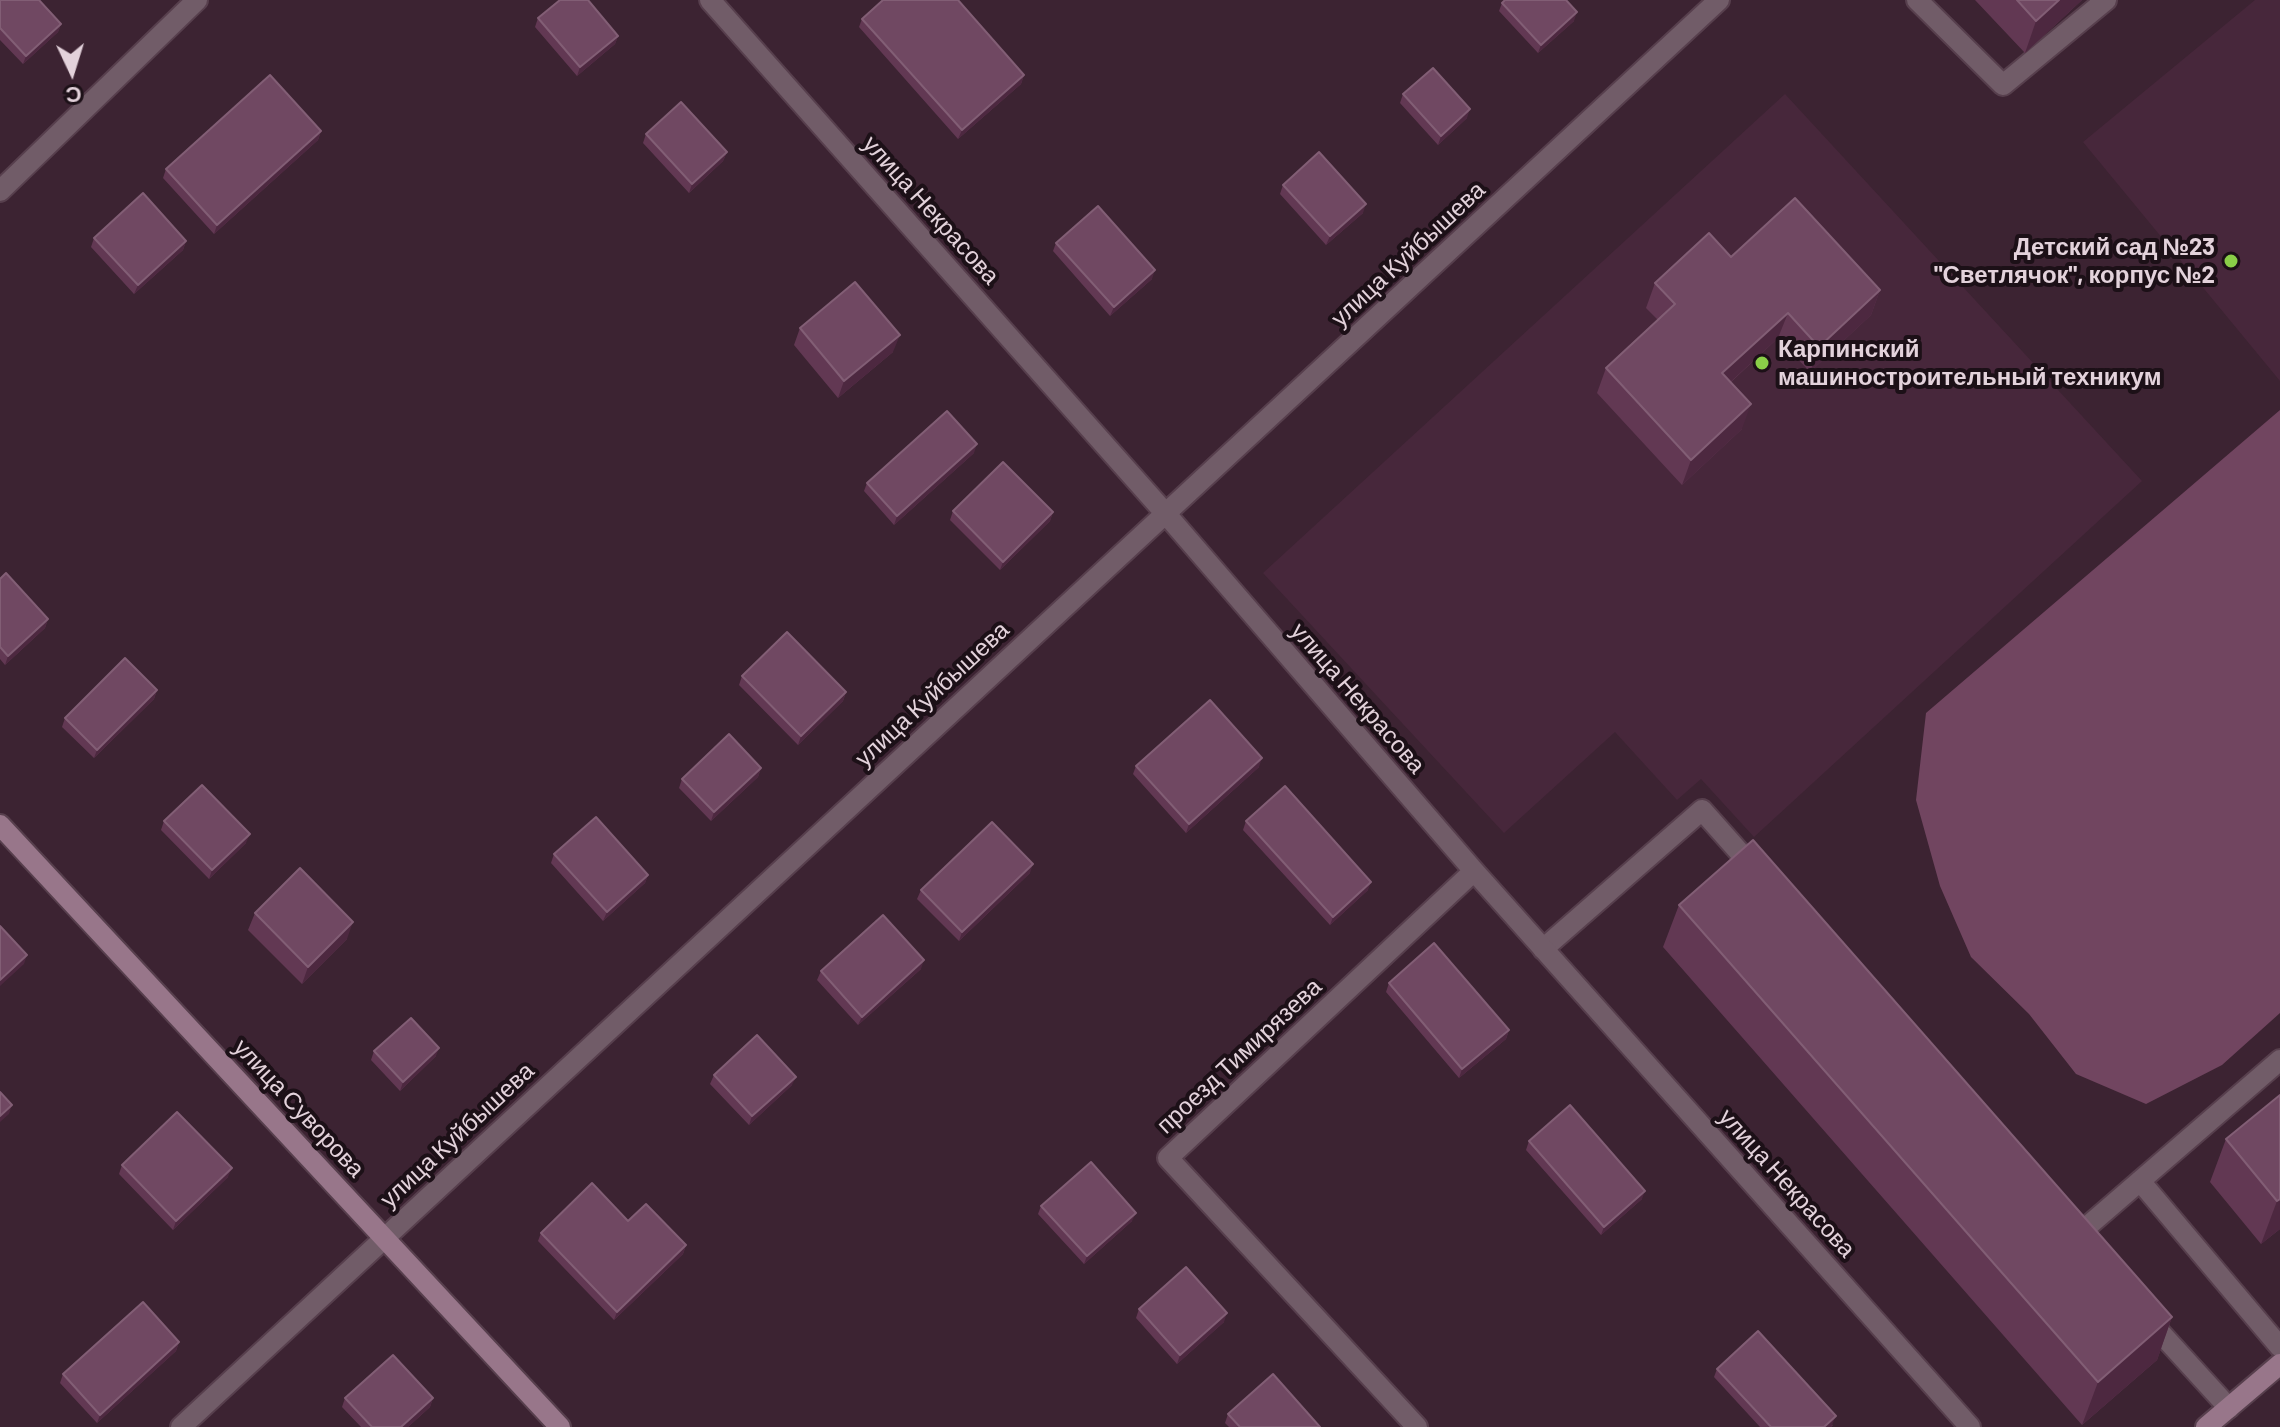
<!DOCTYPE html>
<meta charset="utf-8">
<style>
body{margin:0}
#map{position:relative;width:2280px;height:1427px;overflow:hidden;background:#3c2332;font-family:Barlow,sans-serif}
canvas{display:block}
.north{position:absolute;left:32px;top:32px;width:80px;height:80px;-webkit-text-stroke:6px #1c1017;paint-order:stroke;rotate:176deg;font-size:22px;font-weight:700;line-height:32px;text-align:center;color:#e3d2db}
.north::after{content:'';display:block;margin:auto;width:28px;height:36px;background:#e3d2db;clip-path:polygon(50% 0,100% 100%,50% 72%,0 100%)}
</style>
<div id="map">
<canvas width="2280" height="1427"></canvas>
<div class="north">С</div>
</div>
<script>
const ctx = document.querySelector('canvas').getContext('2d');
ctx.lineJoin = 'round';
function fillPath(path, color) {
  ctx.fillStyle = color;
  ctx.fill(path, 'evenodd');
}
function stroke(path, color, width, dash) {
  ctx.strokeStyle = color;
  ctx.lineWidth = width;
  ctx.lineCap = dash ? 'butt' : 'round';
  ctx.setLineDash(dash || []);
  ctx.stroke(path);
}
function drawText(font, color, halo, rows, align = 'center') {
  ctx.font = font + ' Barlow,sans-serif';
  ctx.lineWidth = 8;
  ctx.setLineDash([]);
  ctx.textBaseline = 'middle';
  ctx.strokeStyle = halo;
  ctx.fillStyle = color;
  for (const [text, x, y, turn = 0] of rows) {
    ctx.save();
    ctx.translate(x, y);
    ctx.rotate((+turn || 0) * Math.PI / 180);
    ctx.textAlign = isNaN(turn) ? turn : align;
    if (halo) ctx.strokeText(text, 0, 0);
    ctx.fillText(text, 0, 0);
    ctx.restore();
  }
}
const built = new Path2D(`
 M2255,0H2280V381L2083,142Z
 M1785,94L2142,481L1754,837L1701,779L1677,800L1615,732L1504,833L1263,573Z`);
const green = new Path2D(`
 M2280,410V1013L2222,1065L2146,1104L2076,1074L2029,1014L1971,957L1940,886L1916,800L1926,713Z`);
const lane = new Path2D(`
 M1917,0L2003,85L2106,0
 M1543,949L1702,810L1757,872
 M2140,1181L2280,1347
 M2072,1235L2074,1238L2280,1060
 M2147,1318L2229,1408`);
const street = new Path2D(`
 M710,0L1166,514L1474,871L1970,1427
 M0,191L197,0
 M181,1427L1719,0
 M1417,1427L1168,1158L1474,871`);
const secondary = new Path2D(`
 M0,825L560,1427
 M2206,1427L2280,1364`);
const wall = new Path2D(`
 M0,0L61,24L58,32L23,64L0,40Z
 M1975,0H2082L2025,53Z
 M1502,3L1574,21L1538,53L1499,11Z
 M538,18L618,36L615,44L577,76L535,27Z
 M862,19L1024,75L1021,84L958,139L859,27Z
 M1403,94L1467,118L1438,145L1400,103Z
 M321,131L318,140L214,234L163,178L166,169Z
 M646,134L727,152L723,161L689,193L643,143Z
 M1283,185L1363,213L1326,245L1280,194Z
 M94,238L186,241L183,250L134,294L91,247Z
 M1056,243L1152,279L1110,316L1053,251Z
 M1731,257L1880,290L1871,315L1810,372L1778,338L1731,382L1742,429L1682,485L1597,393L1606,368L1658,320L1646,308L1655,283Z
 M800,328L893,352L838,398L794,345Z
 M974,453L894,525L864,491L867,483Z
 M953,511L1053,512L1050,521L1000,570L950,520Z
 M0,579L48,619L45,628L5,665L0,659Z
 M742,676L846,692L843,701L798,745L739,685Z
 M157,690L154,699L94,758L62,727L65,718Z
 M1136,766L1259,767L1186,833L1133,774Z
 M761,768L758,777L711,821L679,788L682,779Z
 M164,821L246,843L209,879L161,830Z
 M1246,821L1368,890L1330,925L1243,830Z
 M554,854L648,875L645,883L603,921L551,863Z
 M1030,873L959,941L917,899L921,890Z
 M1679,905L2172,1317L2157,1360L2082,1425L1663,947Z
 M255,913L347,939L302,984L248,930Z
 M921,969L858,1025L817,980L821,971Z
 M1389,983L1509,1030L1506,1039L1459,1078L1386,992Z
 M374,1051L436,1056L400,1091L371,1060Z
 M714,1075L792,1085L749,1125L710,1084Z
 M2280,1095V1229L2261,1244L2210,1182L2226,1139Z
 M1529,1141L1642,1199L1601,1235L1526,1150Z
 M122,1165L228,1177L173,1230L119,1174Z
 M1041,1206L1132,1221L1084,1264L1038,1214Z
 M628,1221L686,1245L683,1254L614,1320L538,1241L541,1233Z
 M1139,1309L1224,1322L1177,1364L1136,1318Z
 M179,1342L176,1351L97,1423L60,1383L63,1374Z
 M1717,1369L1833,1425L1831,1427H1760L1714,1377Z
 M345,1398H433L430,1407L408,1427H361L342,1407Z
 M1228,1414L1320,1427H1229L1225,1423Z`);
const shadedWall = new Path2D(`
 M2059,0H2082L2025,53L2036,21Z
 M1577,12L1574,21L1538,53L1541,45Z
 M61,24L58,32L23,64L26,56Z
 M618,36L615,44L577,76L580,67Z
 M1024,75L1021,84L958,139L962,130Z
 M1470,109L1467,118L1438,145L1441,136Z
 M321,131L318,140L214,234L217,225Z
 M727,152L723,161L689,193L692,184Z
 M1366,204L1363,213L1326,245L1330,236Z
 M186,241L183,250L134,294L138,285Z
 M1155,270L1152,279L1110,316L1114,307Z
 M1880,290L1871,315L1810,372L1819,347Z
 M1788,313L1778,338L1713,398L1722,373Z
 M900,335L893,352L838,398L844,381Z
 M1751,404L1742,429L1682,485L1691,460Z
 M977,444L974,453L894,525L897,516Z
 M1053,512L1050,521L1000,570L1003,562Z
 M48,619L45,628L5,665L8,656Z
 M157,690L154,699L94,758L97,750Z
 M846,692L843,701L798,745L801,736Z
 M1262,758L1259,767L1186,833L1189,824Z
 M761,768L758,777L711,821L714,812Z
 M250,834L246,843L209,879L212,870Z
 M1033,864L1030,873L959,941L962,932Z
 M648,875L645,883L603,921L607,912Z
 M1371,882L1368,890L1330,925L1333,917Z
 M353,922L347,939L302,984L308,967Z
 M27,955L24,964L0,986V980Z
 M924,960L921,969L858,1025L862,1017Z
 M1509,1030L1506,1039L1459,1078L1462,1069Z
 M439,1048L436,1056L400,1091L403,1082Z
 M796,1077L792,1085L749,1125L752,1116Z
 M12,1105L9,1114L0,1122V1116Z
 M232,1168L228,1177L173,1230L176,1221Z
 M1645,1191L1642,1199L1601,1235L1604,1227Z
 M2280,1199V1229L2261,1244L2277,1201Z
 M1136,1213L1132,1221L1084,1264L1087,1256Z
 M686,1245L683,1254L614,1320L617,1312Z
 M1227,1313L1224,1322L1177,1364L1180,1355Z
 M2172,1317L2157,1360L2082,1425L2098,1382Z
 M179,1342L176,1351L97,1423L100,1415Z
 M433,1398L430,1407L408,1427H401Z
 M1836,1416L1831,1427H1824Z`);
const building = new Path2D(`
 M0,0H39L61,24L26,56L0,28Z
 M560,0H588L618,36L580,67L538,18Z
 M883,0H958L1024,75L962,130L862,19Z
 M1505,0H1566L1577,12L1541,45L1502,3Z
 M2017,0H2059L2036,21Z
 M1433,68L1470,109L1441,136L1403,94Z
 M270,75L321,131L217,225L166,169Z
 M681,102L727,152L692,184L646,134Z
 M1319,152L1366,204L1330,236L1283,185Z
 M143,193L186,241L138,285L94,238Z
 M1795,198L1880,290L1819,347L1788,313L1722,373L1751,404L1691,460L1606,368L1675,304L1655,283L1709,233L1731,257Z
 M1098,206L1155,270L1114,307L1056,243Z
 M855,282L900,335L844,381L800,328Z
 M947,411L977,444L897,516L867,483Z
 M1003,462L1053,512L1003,562L953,511Z
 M6,573L48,619L8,656L0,647V579Z
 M787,632L846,692L801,736L742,676Z
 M125,658L157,690L97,750L65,718Z
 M1210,700L1262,758L1189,824L1136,766Z
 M729,734L761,768L714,812L682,779Z
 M202,785L250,834L212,870L164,821Z
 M1285,786L1371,882L1333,917L1246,821Z
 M596,817L648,875L607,912L554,854Z
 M992,822L1033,864L962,932L921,890Z
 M1753,840L2172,1317L2098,1382L1679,905Z
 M300,868L353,922L308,967L255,913Z
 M883,915L924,960L862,1017L821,971Z
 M0,926L27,955L0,980Z
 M1434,943L1509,1030L1462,1069L1389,983Z
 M411,1018L439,1048L403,1082L374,1051Z
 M757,1035L796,1077L752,1116L714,1075Z
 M0,1092L12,1105L0,1116Z
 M2280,1095V1199L2277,1201L2226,1139Z
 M1570,1105L1645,1191L1604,1227L1529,1141Z
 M177,1112L232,1168L176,1221L122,1165Z
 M1091,1162L1136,1213L1087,1256L1041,1206Z
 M592,1183L628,1221L646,1204L686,1245L617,1312L541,1233Z
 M1186,1267L1227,1313L1180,1355L1139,1309Z
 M143,1302L179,1342L100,1415L63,1374Z
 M1758,1331L1836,1416L1824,1427H1771L1717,1369Z
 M393,1355L433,1398L401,1427H372L345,1398Z
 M1273,1374L1320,1427H1240L1228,1414Z`);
const markers = [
 [2231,261,8,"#8ace48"],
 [1762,363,8,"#8ace48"]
];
const streetNames = [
 ["улица Некрасова",931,210,48],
 ["улица Куйбышева",1408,254,-43],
 ["улица Куйбышева",932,694,-43],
 ["улица Некрасова",1358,698,49],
 ["проезд Тимирязева",1239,1056,-43],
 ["улица Суворова",299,1108,47],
 ["улица Куйбышева",457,1135,-43],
 ["улица Некрасова",1787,1183,48]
];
const poiNames = [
 ["Детский сад №23",2215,247],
 ["\"Светлячок\", корпус №2",2215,275],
 ["Карпинский",1778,349,"left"],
 ["машиностроительный техникум",1778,377,"left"]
];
fillPath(built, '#47273b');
fillPath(green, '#714560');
stroke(lane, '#573f4d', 24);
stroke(street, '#573f4d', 24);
stroke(secondary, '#573f4d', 24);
stroke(lane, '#715c68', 20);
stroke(street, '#715c68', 20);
stroke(secondary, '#98768a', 20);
fillPath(wall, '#623853');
fillPath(shadedWall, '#4d2840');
fillPath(building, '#704862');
stroke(building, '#825e75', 2);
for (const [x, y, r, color] of markers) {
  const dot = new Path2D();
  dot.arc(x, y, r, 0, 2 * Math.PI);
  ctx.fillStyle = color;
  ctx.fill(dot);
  stroke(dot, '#1c1017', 3);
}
drawText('24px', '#e3d2db', '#1c1017', streetNames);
drawText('bold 24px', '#e3d2db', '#1c1017', poiNames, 'right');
</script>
